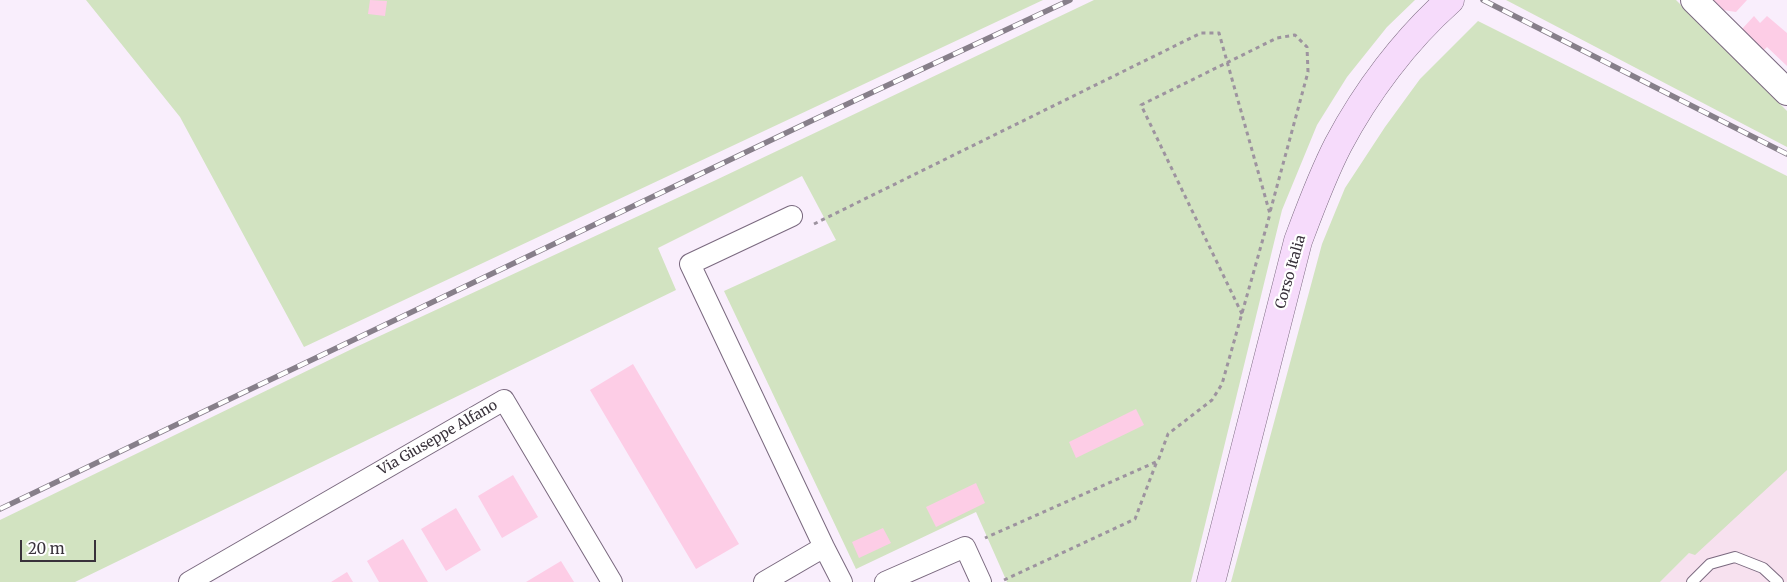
<!DOCTYPE html>
<style>
body{margin:0}
#map{position:relative;width:1787px;height:582px;overflow:hidden;background:#f9eefc;font-family:Merriweather,serif}
canvas{display:block}
.scale{position:absolute;left:20px;top:540px;width:76px;height:22px;box-sizing:border-box;border:2px solid #39323b;border-top:0;padding-left:6px;font-size:15px;line-height:18px;white-space:nowrap;color:#39323b;-webkit-text-stroke:4px #fff;paint-order:stroke}
</style>
<div id="map">
<canvas width="1787" height="582"></canvas>
<div class="scale">20 m</div>
</div>
<script>
const ctx = document.querySelector('canvas').getContext('2d');
ctx.lineJoin = 'round';
function fillPath(path, color) {
  ctx.fillStyle = color;
  ctx.fill(path, 'evenodd');
}
function stroke(path, color, width, dash) {
  ctx.strokeStyle = color;
  ctx.lineWidth = width;
  ctx.lineCap = dash ? 'butt' : 'round';
  ctx.setLineDash(dash || []);
  ctx.stroke(path);
}
function drawText(font, color, halo, rows, align = 'center') {
  ctx.font = font + ' Merriweather,serif';
  ctx.lineWidth = 4.5;
  ctx.setLineDash([]);
  ctx.textBaseline = 'middle';
  ctx.strokeStyle = halo;
  ctx.fillStyle = color;
  for (const [text, x, y, turn = 0] of rows) {
    ctx.save();
    ctx.translate(x, y);
    ctx.rotate((+turn || 0) * Math.PI / 180);
    ctx.textAlign = isNaN(turn) ? turn : align;
    if (halo) ctx.strokeText(text, 0, 0);
    ctx.fillText(text, 0, 0);
    ctx.restore();
  }
}
const education = new Path2D(`
 M1787,460V582H1660L1689,553Z`);
const green = new Path2D(`
 M86,0H1043L304,347L180,117Z
 M1094,0H1415L1387,27L1347,77L1317,125L1282,210L1191,582H1007L976,512L856,569L724,291L836,240L802,176L658,248L676,290L75,582H0V520L356,347L716,180Z
 M1506,0H1676L1787,111V147Z
 M1478,21L1787,176V470L1695,555L1689,553L1660,582H1231L1322,244L1345,188L1385,127L1420,79Z`);
const building = new Path2D(`
 M370,0L387,1L385,16L368,14Z
 M1713,0H1747L1736,12L1723,10Z
 M1754,16L1760,23L1767,16L1787,33V66L1767,47L1763,51L1742,29Z
 M633,364L739,544L696,569L590,390Z
 M1136,409L1144,425L1076,458L1069,442Z
 M513,475L538,517L502,538L478,496Z
 M976,483L985,503L936,527L926,507Z
 M456,508L481,550L446,571L421,529Z
 M883,528L891,543L859,558L852,542Z
 M403,539L428,582H379L367,561Z
 M561,561L574,582H526Z
 M347,572L353,582H331Z`);
const path = new Path2D(`
 M814,224L1201,33H1219L1270,214L1222,384L1212,400L1168,434L1158,461L985,538
 M1242,314L1141,105L1277,38L1295,35L1307,47L1308,72L1270,212
 M1004,580L1135,519L1157,461`);
const service = new Path2D(`
 M1692,582L1710,564L1735,557L1763,568L1778,582`);
const minor = new Path2D(`
 M792,216L690,264L824,547L842,582
 M189,582L504,400L612,582
 M764,582L824,547
 M885,582L965,547L981,582`);
const tertiary = new Path2D(`
 M1694,0L1787,92`);
const secondary = new Path2D(`
 M1211,582L1298,241C1310,209 1322,176 1338,145C1366,92 1405,40 1450,0`);
const rail = new Path2D(`
 M1483,0L1787,154
 M0,509L811,121L1070,0`);
const streetNames = [
 ["Corso Italia",1291,272,-74],
 ["Via Giuseppe Alfano",438,438,-30]
];
fillPath(education, '#f7e1ef');
fillPath(green, '#d2e3c1');
fillPath(building, '#fdcde6');
stroke(service, '#7a697f', 12);
stroke(minor, '#7a697f', 22);
stroke(tertiary, '#7a697f', 28);
stroke(secondary, '#7a697f', 29);
stroke(path, '#9d939f', 3, [4, 4]);
stroke(service, '#fff', 10);
stroke(minor, '#fff', 20);
stroke(tertiary, '#fff', 26);
stroke(secondary, '#f6dbfb', 28);
stroke(rail, '#877f8a', 5.5);
stroke(rail, '#fff', 4, [11]);
drawText('14px', '#39323b', '#fff', streetNames);
</script>
